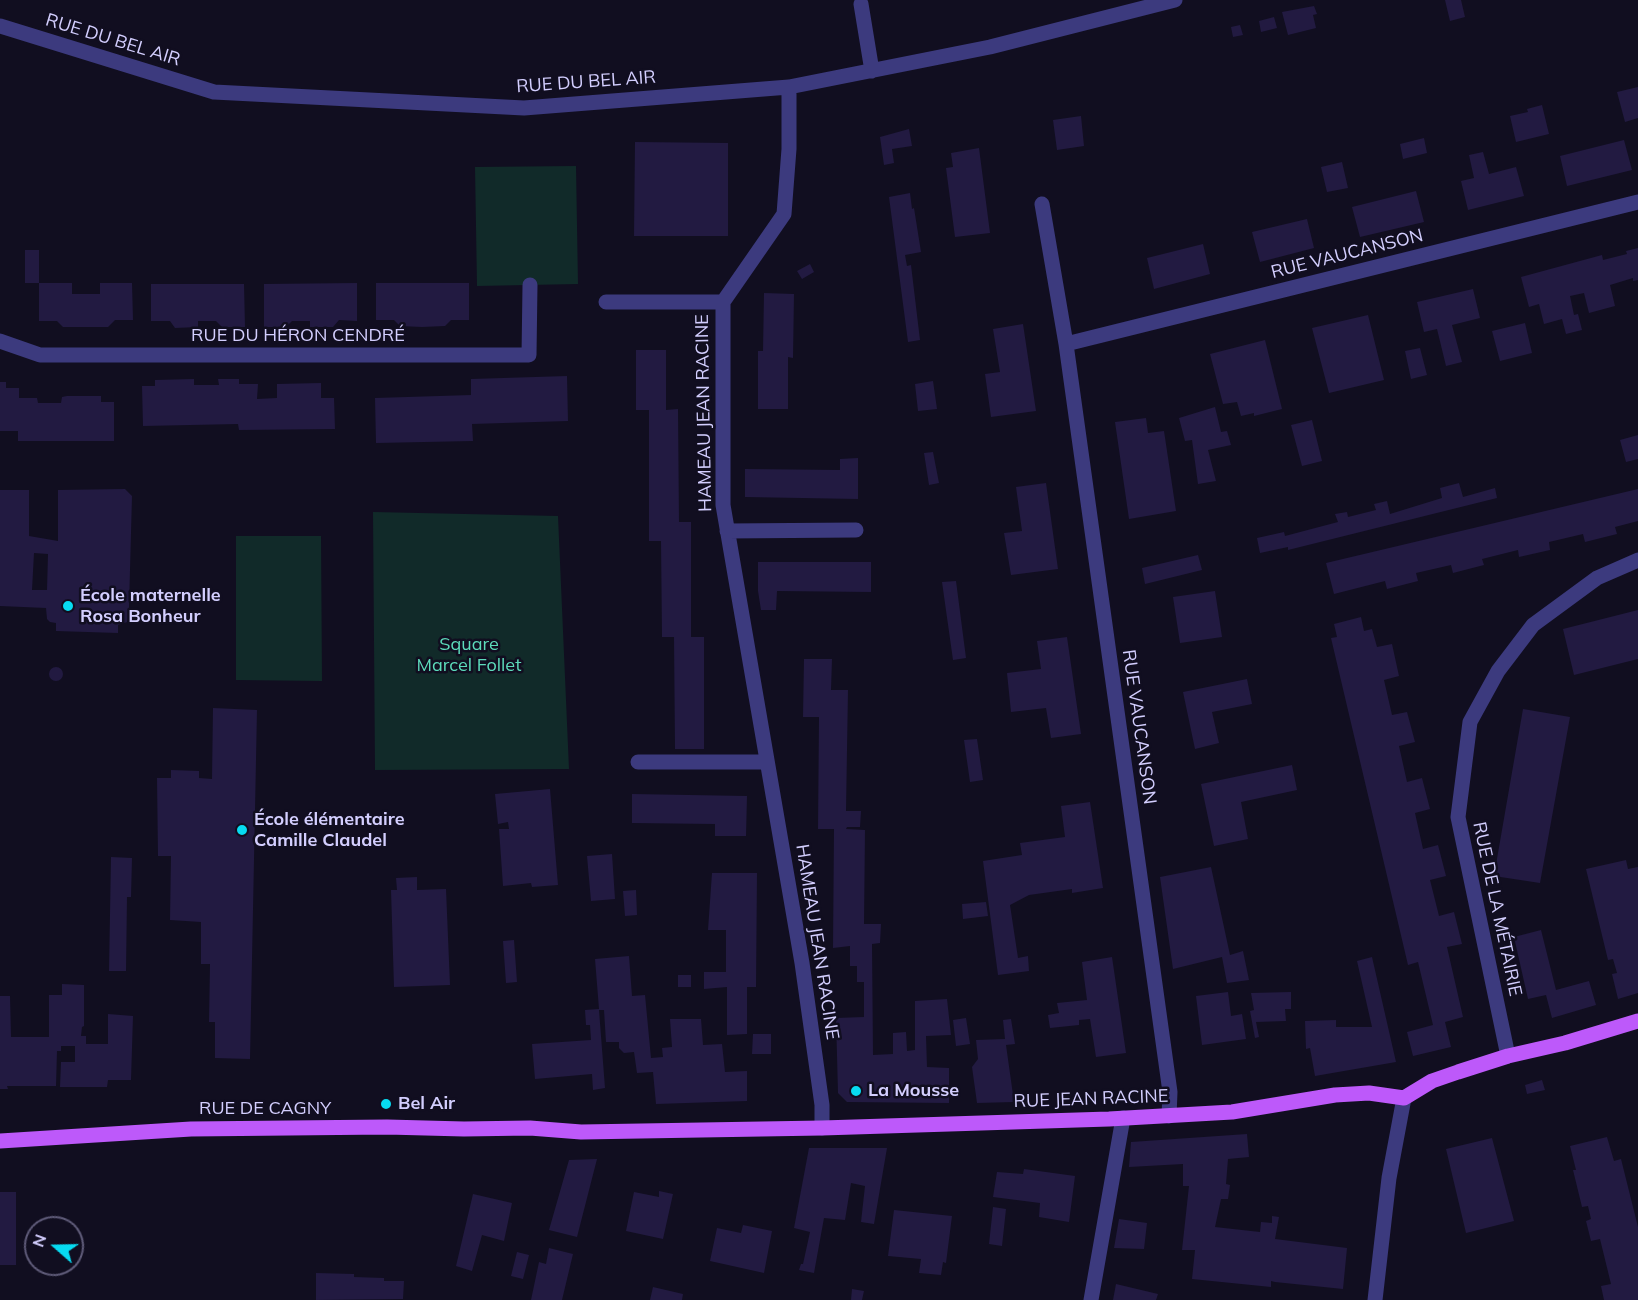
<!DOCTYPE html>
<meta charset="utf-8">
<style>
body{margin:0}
#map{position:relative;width:1638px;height:1300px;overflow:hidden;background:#110e20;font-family:Mulish,sans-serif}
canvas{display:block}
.north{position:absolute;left:24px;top:1216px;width:60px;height:60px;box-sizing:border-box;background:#110e20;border:2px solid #5f5b79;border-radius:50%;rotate:290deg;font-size:16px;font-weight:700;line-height:24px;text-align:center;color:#d3cefe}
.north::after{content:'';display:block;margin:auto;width:21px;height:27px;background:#07dbf1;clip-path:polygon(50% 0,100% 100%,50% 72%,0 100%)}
</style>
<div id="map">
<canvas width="1638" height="1300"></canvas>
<div class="north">N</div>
</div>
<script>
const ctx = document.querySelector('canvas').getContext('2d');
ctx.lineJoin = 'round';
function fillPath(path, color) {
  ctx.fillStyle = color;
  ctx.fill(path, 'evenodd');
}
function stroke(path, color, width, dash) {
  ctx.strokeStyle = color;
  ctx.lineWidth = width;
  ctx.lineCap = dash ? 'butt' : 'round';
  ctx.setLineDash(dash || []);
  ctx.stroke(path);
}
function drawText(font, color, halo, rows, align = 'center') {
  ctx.font = font + ' Mulish,sans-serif';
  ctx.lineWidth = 5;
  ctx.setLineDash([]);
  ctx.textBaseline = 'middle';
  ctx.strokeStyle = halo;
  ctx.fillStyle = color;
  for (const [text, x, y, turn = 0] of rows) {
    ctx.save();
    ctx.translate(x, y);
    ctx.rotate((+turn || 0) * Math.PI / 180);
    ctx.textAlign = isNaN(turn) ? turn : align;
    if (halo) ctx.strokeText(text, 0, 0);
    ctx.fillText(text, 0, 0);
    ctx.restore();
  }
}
const green = new Path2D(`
 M576,166L578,284L477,286L475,167Z
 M373,512L558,516L569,769L375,770Z
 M236,536H321L322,681L236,680Z`);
const building = new Path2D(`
 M1445,0H1461L1465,17L1450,21Z
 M1314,6L1317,14L1313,15L1316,28L1288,35L1282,12Z
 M1274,17L1277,28L1261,32L1259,21Z
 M1240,25L1243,35L1233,37L1231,27Z
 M1638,87V118L1625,122L1617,92Z
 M1542,105L1549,134L1516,142L1510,116L1528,112L1527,109Z
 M1081,116L1084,146L1057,150L1053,120Z
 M909,129L912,146L892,149L894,163L884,165L880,137Z
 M1424,138L1427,153L1403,159L1400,144Z
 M1624,140L1632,170L1567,186L1560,156Z
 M635,142L728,143V236H634Z
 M979,148L990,233L955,237L946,168L953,167L951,153Z
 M1483,152L1489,174L1516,167L1524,196L1468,210L1461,181L1474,178L1469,155Z
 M1342,162L1348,188L1327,192L1321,167Z
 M1416,191L1424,222L1360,237L1352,207Z
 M910,193L912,209L914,208L921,252L905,255L907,266L911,265L920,340L908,342L889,197Z
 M1307,219L1314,248L1260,262L1252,232Z
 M1203,244L1210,274L1154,289L1147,258Z
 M1638,248V280L1633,281V278L1610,285L1615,306L1589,313L1584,293L1570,296L1574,315L1578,314L1582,330L1566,334L1562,319L1544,324L1539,304L1529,307L1521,277L1602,255L1603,260L1627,254L1626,251Z
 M25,250H39V283H25Z
 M810,264L814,272L802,279L797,271Z
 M39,283H72V294H100V283H132L133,320H115L108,327H63L57,321H39Z
 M357,283V321L339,320L333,327H310V321H292L286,327H264V284Z
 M376,283H469V320H451L445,326L422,327L400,326L394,320H376Z
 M151,284H244L245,327H222L216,321H198V327L175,328L170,321H151Z
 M1473,289L1480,318L1452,325L1462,362L1446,366L1437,329L1424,332L1417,302Z
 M764,293L794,294L793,358L788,357V409H758V351H763Z
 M1368,315L1384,380L1329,393L1312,328Z
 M1525,323L1532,353L1500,361L1492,331Z
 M1023,324L1036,411L991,417L985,374L1000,372L993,329Z
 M1265,340L1282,409L1254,416V413L1241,416L1237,402L1223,404L1210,354Z
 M1420,348L1427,375L1411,379L1405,351Z
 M636,350H666V410L678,409L679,522H691V637H704V749H675L674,637H662L661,541H649V410H636Z
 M567,376L568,421L472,424L473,441L376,443L375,398L471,395V379Z
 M194,379V385H219L218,379H239V384H258L257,399L277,398V384L321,383V398H334L335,429L239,430L238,424L143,426L142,386H155V380Z
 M933,381L937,409L918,411L915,384Z
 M0,382H6V388H19V398H37L38,403H61L62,397L67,396H101V402H114V441H18V431H0Z
 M1215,407L1221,432L1227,431L1231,445L1208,450L1216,481L1198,484L1192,440L1185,441L1179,418Z
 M1146,418L1148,433L1164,431L1176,511L1129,519L1115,422Z
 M1312,420L1322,461L1302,466L1291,425Z
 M1638,435V459L1626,462L1620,440Z
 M933,452L939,483L929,485L924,453Z
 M858,458V499L745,497V469L840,470V459Z
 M1046,483L1058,569L1011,575L1004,533L1022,531L1016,487Z
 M1459,483L1463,497L1495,488L1497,498L1288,550V547L1260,553L1257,538L1284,532L1285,536L1338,522L1335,514L1347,512L1348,517L1376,510L1374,504L1387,501L1390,514L1442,498L1440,488Z
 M125,489L132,496L129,607L130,613L127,622L118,625V633L56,631V623L50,622L47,619L46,608L0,606V490H29V536L58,541V490ZM34,553L48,554L47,590H32Z
 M1638,489V521L1615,527L1617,534L1585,542L1583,534L1549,542L1550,550L1519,557L1518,550L1482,559L1484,565L1453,573L1451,565L1416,573L1418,581L1387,589L1385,581L1334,594L1326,563Z
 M1198,555L1202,570L1145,584L1142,568Z
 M758,562H871V592L777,591L776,610H761L758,591Z
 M956,581L966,658L953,660L942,582Z
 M1215,591L1222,637L1180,643L1173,597Z
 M1638,610V659L1574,675L1563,629Z
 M1361,617L1364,631L1372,629L1377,647L1392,644L1399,676L1384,680L1392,715L1407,712L1415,742L1399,746L1407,782L1422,778L1430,809L1415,813L1423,849L1438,845L1446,876L1430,880L1439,916L1454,912L1462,944L1447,947L1463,1017L1445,1022L1451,1047L1413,1056L1407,1032L1433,1025L1418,962L1408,965L1331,638L1337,637L1334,624Z
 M1067,637L1081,734L1051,738L1046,708L1011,712L1007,673L1041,669L1037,641Z
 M804,659H832L831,690H848L846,811H861L860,827H847L846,829L865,830L864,924H881L880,943L872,944L873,1055L893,1054V1033L906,1032L907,1051L915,1050V1001L947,999L951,1035L926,1036L927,1067L949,1068V1103L847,1102L838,1093L836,1018L864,1017V982H857V966H850V946L833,948L834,829H818L819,717H803Z
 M49 674a7 7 0 1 1 14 0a7 7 0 1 1-14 0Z
 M1247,679L1252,704L1212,712L1219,743L1195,749L1183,692Z
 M213,708L257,710L250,1059L215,1058V1022H209L210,964H201V922L170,920L171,856H158L157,778H171V770L199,771V778L212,779Z
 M1523,709L1570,717L1540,883L1494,876Z
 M977,739L983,780L970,782L964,740Z
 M1292,765L1297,790L1241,802L1248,839L1214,846L1201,784Z
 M550,789L558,885L532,887L531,883L503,886L499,829H509L508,822L498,824L495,794Z
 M632,794L747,796L746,836H715V824L632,823Z
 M1090,802L1103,888L1072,893V889L1029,895L1010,905L1018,958L1028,956L1029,971L998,975L983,861L1022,855L1020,843L1065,837L1061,806Z
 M612,854L615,899L591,901L587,856Z
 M111,857L132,858L131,897H127L126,971H109Z
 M1626,860L1628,869L1638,867V993L1618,999L1612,974L1617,973L1613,959L1608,960L1586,869Z
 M1211,867L1230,955L1243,951L1249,980L1227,983L1222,957L1173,969L1160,877Z
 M712,873H757L756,987H747V1034L727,1035V987L704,989V972H726V930H708Z
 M417,877V890L446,889L450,985L394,987L391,890H397L396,878Z
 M636,890L637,915L625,916L623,891Z
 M986,902L988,916L963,919L962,904Z
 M1541,930L1556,990L1589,981L1596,1005L1552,1018L1546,995L1528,999L1514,937Z
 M514,940L517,982L506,983L503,941Z
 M629,956L632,996L645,995L651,1058L663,1057L662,1048L672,1047L670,1019H701L703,1045L722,1044L725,1072L747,1071V1101L656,1104L653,1072L637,1073L634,1052L624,1053L619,1048V1042H606L604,1010H599L605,1088L593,1090L592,1074L535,1079L532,1044L591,1040L590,1025H586L585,1010L599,1009L595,959Z
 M1112,957L1126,1053L1096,1057L1090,1019L1079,1020V1025L1050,1028L1048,1015L1059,1013L1057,1003L1087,1000L1082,962Z
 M1372,957L1396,1062L1315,1076L1310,1048L1306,1049L1305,1021L1336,1020V1027H1372L1357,961Z
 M678,975H691V987H678Z
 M62,984L84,985V1026L82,1027L81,1036H86V1044H108V1014L133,1016L131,1080H108L107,1087H60L61,1062H75V1046H61V1051H57L56,1086H7L8,1089H0V996H10L11,1037H49V995H62Z
 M1228,992L1231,1016L1242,1014L1246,1039L1202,1045L1196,996Z
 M1291,992V1009H1285L1286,1021L1256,1022L1259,1037L1255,1038L1250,1011L1254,1010L1251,993Z
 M966,1018L970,1044L956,1046L953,1020Z
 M1011,1019L1015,1044L1006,1045L1014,1102L977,1103L972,1067L978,1059L976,1040L1005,1039L1003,1020Z
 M753,1034H771V1054H752Z
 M1542,1080L1545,1090L1527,1094L1525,1085Z
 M1247,1134L1249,1157L1228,1159L1226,1184L1230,1185L1228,1199H1221L1215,1227L1260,1232L1261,1222L1272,1223V1216L1279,1217L1275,1239L1347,1248L1343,1289L1275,1282L1271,1281V1287L1192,1279L1195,1250H1182L1189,1186H1183V1164L1129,1167L1131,1142Z
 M1607,1137L1614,1161L1621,1159L1638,1227V1300H1604L1601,1286L1611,1284L1600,1239L1591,1241L1586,1221L1591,1219L1588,1206L1582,1207L1573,1170H1576L1570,1146Z
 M1492,1138L1514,1221L1466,1233L1446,1149Z
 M809,1148H887L874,1224L861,1222L865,1186L851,1183L845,1220L824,1218L814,1273L799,1270L801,1264H803L810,1232L794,1228Z
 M597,1159L577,1237L549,1230L569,1160Z
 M1024,1169L1075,1176L1069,1222L1039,1217L1040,1203L993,1197L997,1172L1023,1174Z
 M659,1191L673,1194L663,1239L626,1231L634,1192L659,1197Z
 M0,1192H16V1265H0Z
 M473,1194L512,1203L504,1241L482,1235L472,1271L456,1266Z
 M993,1207L1006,1209L1002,1246L989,1244Z
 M894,1210L952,1216L946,1263L943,1262L941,1275L919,1273L921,1259L888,1256Z
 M1119,1219L1147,1223L1144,1249L1114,1248Z
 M743,1225L772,1231L764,1273L710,1261L717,1228L741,1233Z
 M549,1248L573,1254L562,1300H531L539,1262L546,1264Z
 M517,1252L529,1255L523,1279L511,1276Z
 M316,1273L354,1274V1277L384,1278V1281H404L403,1299L316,1300Z
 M1116,1284L1158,1294L1156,1300H1113Z
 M653,1287L683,1294L682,1300H650Z
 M852,1289L864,1291L862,1300H851Z`);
const minor = new Path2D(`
 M861,4L872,71
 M0,26L214,92L524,108L789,87L990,47L1175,0
 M1042,204L1066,344L1170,1092L1169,1116
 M606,302H723
 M723,302V505L802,963L822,1105V1128
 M723,302L784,214L789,149V87
 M0,341L40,355H529L530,285
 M1066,344L1638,202
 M727,531L856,530
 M638,762H767
 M1508,1056L1458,817L1470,722L1498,671L1533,625L1597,578L1638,560
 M1091,1300L1123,1118
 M1375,1300L1389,1178L1404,1098`);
const major = new Path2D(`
 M0,1141L191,1129L387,1127L464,1129L530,1128L581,1132L822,1128L1109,1119L1232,1112L1335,1095L1369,1093L1404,1098L1432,1081L1458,1072L1508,1056L1565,1043L1638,1021`);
const markers = [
 [68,606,6,"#07dbf1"],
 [242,830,6,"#07dbf1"],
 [856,1091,6,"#07dbf1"],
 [386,1104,6,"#07dbf1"]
];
const streetNames = [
 ["RUE DU BEL AIR",113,40,17],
 ["RUE DU BEL AIR",586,82,-4],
 ["RUE VAUCANSON",1347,254,-14],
 ["RUE DU HÉRON CENDRÉ",298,336],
 ["HAMEAU JEAN RACINE",704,413,-91],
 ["RUE VAUCANSON",1139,727,82],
 ["RUE DE LA MÉTAIRIE",1497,909,78],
 ["HAMEAU JEAN RACINE",817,942,81],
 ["RUE JEAN RACINE",1091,1099,-2],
 ["RUE DE CAGNY",265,1109]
];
const poiNames = [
 ["École maternelle",80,596],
 ["Rosa Bonheur",80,617],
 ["École élémentaire",254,820],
 ["Camille Claudel",254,841],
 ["La Mousse",868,1091],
 ["Bel Air",398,1104]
];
const parkNames = [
 ["Square",469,645],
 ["Marcel Follet",469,666]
];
fillPath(green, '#112a29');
fillPath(building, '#221a41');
stroke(minor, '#3c3a7e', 15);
stroke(major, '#bd59fa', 15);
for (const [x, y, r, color] of markers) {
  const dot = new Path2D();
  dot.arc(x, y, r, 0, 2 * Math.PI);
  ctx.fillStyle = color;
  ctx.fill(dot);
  stroke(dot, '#110e20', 2);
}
drawText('18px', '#d3cefe', '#110e20', streetNames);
drawText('bold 18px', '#d3cefe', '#110e20', poiNames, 'left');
drawText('18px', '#5ddbbb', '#110e20', parkNames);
</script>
